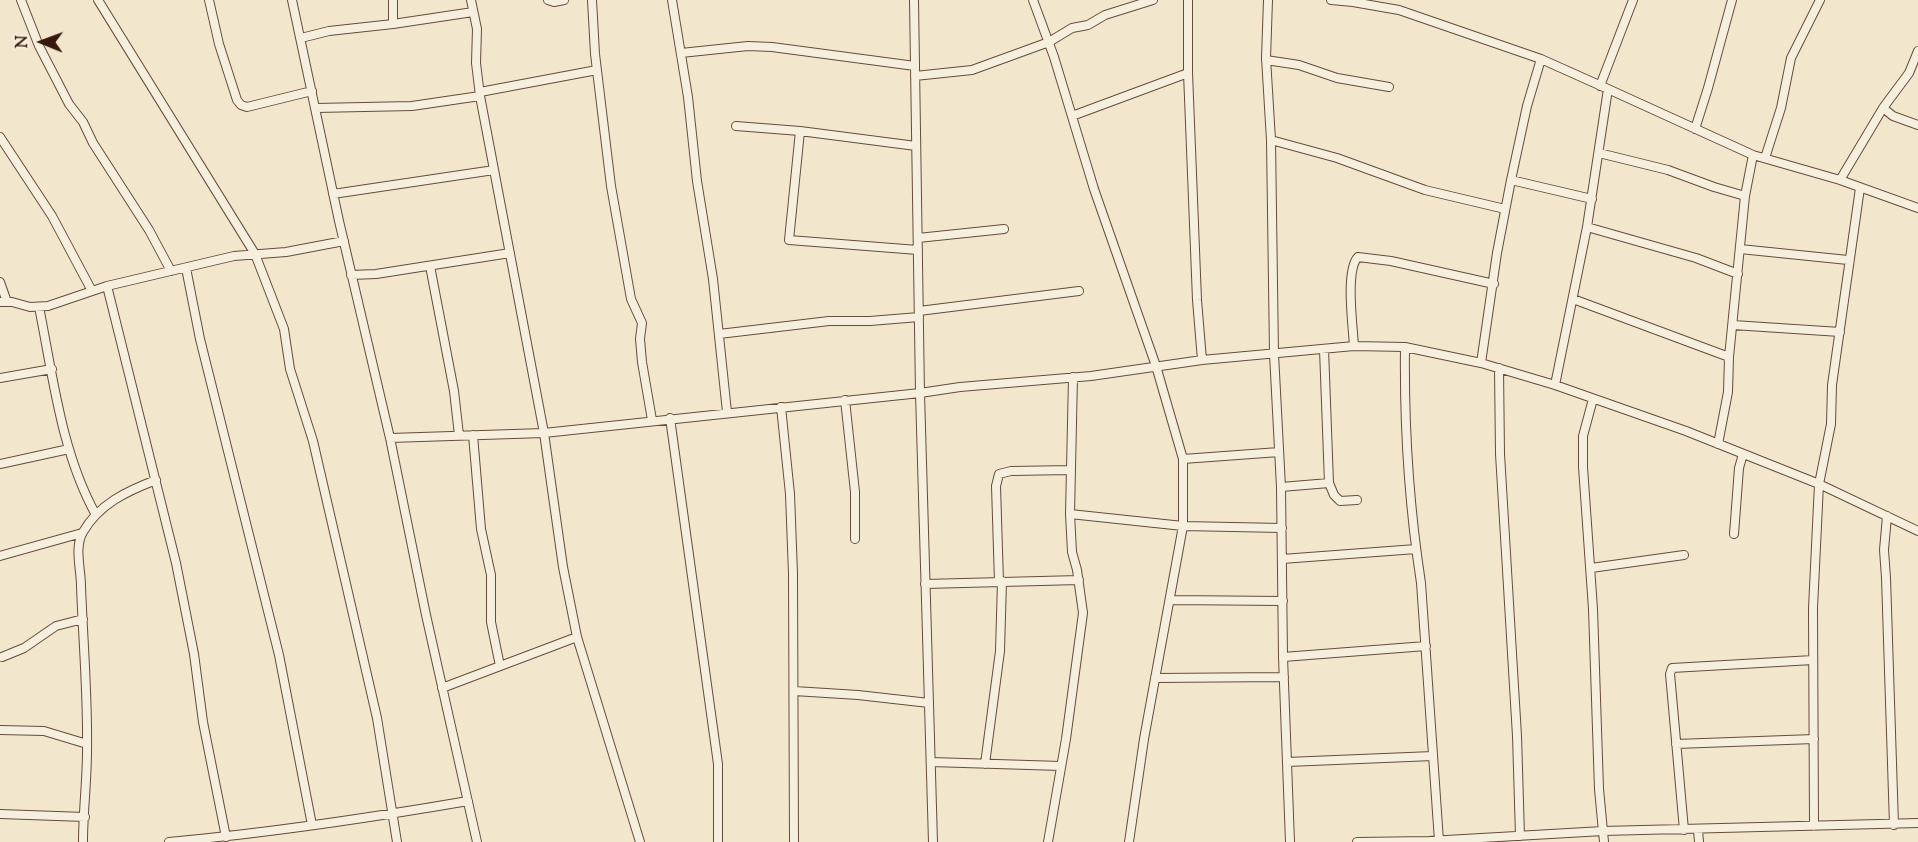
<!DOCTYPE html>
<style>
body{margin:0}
#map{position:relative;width:1918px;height:842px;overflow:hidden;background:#f2e7cd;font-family:"Sorts Mill Goudy",serif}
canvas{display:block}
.north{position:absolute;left:12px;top:12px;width:60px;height:60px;-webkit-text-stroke:4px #f7efde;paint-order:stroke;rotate:271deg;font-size:16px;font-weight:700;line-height:24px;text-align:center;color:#36190b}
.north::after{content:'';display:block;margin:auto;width:21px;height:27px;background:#36190b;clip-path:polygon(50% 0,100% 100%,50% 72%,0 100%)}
</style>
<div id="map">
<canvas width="1918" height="842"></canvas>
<div class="north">N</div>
</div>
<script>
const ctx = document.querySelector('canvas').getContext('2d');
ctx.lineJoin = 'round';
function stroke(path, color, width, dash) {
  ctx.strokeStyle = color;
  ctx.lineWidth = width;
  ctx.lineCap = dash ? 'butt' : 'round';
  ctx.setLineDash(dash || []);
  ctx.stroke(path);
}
const minor = new Path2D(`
 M21,0L39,46L69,104L83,122L93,143L149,230L171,271
 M98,0L255,254L284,329L290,369L313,441L377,718L397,842
 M209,0L219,44L237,100L241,105L247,107L312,91
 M292,0L339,221L390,438L426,615L477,842
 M393,0V24
 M471,0L477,29L476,63L480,96L544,433L563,567L577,637L640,842
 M548,0L554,2L564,0
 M592,0L595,54L611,186L631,299L642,323L640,339L642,362L652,420
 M672,0L688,97L697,181L713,279L727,412
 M914,0L920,393L933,842
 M1033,0L1054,57L1094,189L1156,366L1183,459V526L1144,739L1129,842
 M1188,0V73L1197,300L1202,360
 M1268,0L1266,58L1271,140L1274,354L1281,487L1283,657L1290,842
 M1331,0L1353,2L1399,10L1541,59L1608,89
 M301,38L329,31L393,24L473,12
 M681,53L748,46L772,47L915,66
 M1266,60L1299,65L1337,78L1389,87
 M915,76L972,70L1049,42L1072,28L1088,25L1105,15L1153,0
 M1600,86L1633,0
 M480,92L597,70
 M316,108L412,106L480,96
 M1883,108L1893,116L1918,125
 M1072,116L1188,73
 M736,126L800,131L916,146
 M1695,129L1708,88L1732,0
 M800,131L789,240L918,250
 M0,137L52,216L92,291
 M1271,140L1337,158L1425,190L1505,209
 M1599,153L1668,170L1714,187L1745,196
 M1765,158L1781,108L1791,58L1820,0
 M1511,180L1527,106L1541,59
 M1840,180L1883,108L1909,73L1918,51
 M333,194L494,170
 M1587,227L1696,258L1738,274
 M918,238L1004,229
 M1740,249L1848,260
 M430,266L454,391L459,435
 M186,268L200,339L279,655L312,825
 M351,275L376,274L510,253
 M0,282L7,302
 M107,286L176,563L194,654L203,722L226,837
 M1573,299L1729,357
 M0,302H12L30,307L48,306L107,286L234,256L286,252L344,241
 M39,307C53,376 61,452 96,515
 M919,311L1079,291
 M1733,325L1840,332
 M719,334L829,321H870L919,317
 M1354,346C1353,327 1345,270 1358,257L1391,261L1494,284
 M1405,347C1404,425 1409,505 1421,583L1439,841
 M1324,349L1329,483L1334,495L1340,501L1357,500
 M1481,363L1497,253L1511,180L1592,199
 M1499,368L1500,454L1517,736L1520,836
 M0,378L52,369
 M1555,385L1587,227L1608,89L1753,155
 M1593,399L1583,436V467L1593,609L1599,789L1604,842
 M845,400L855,492V539
 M781,407L790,494L793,574L794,842
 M670,418L718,764V842
 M473,435L481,529L491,575V622L500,666
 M390,438L544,433L920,393L960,387L1091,376L1202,360L1354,346L1405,347L1481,363L1555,385L1686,431L1819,484L1918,531
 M1718,444L1728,392L1729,357L1745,196L1753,155L1840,180L1918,208
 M1183,459L1279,452
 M0,464L69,449
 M1281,487L1329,483
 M1070,514L1183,526L1282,528
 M1887,516L1884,550L1886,578L1894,825
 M1734,534L1739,468L1743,454
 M0,556L82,533
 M1282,559L1416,549
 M1591,568L1684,555
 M999,582L996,486L999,474L1011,471L1071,470
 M925,584L1079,580
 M1170,600L1283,601
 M2,657L24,648L56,626L83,619
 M1283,657L1426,646
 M1155,678L1284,677
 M442,688L577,637
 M794,691L858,695L929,703
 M0,730L44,731L87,744
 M1676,744L1814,739
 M931,762L1061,766
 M1287,762L1433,756
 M985,764L1000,651L1002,581
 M0,814L85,817
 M1814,826L1813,608L1819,484L1831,424L1832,385L1860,188
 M1684,830L1672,696L1670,674L1672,668L1813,660
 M1698,830L1699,842
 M83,842C83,812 87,781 87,751C88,696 83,641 81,586C81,569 74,547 83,532C99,504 127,491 156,480
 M169,842C269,833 369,818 468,801
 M1048,842L1066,739L1083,613L1077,570L1072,552L1070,514L1073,377
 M1357,842L1429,841L1603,831L1918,823`);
stroke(minor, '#654c3c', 10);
stroke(minor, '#f7efde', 8);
</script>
